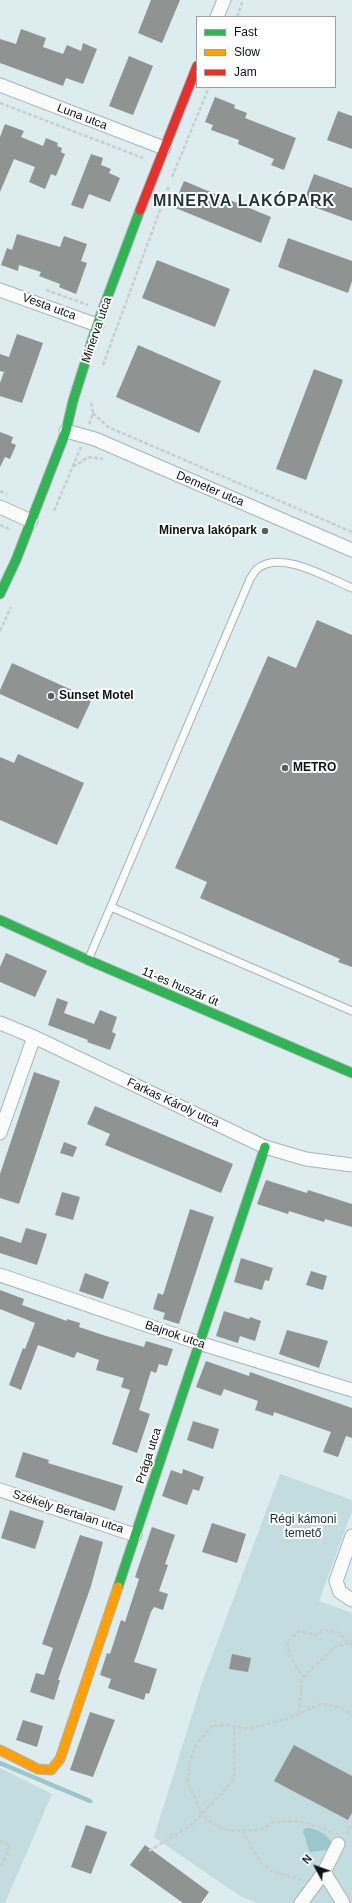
<!DOCTYPE html>
<meta charset="utf-8">
<style>
body{margin:0}
#map{position:relative;width:352px;height:1903px;overflow:hidden;background:#ddecee;font-family:Helvetica,sans-serif}
canvas{display:block}
.legend{position:absolute;left:196px;top:16px;width:140px;height:72px;box-sizing:border-box;background:#fff;border:1px solid #9da1a1;margin:0;padding:5px 7px;list-style:none;font-size:12px;color:#0a1315}
.legend li{display:flex;align-items:center;gap:8px;height:20px}
.legend b{width:20px;border:1px solid #9da1a1}
.north{position:absolute;left:296px;top:1847px;width:40px;height:40px;-webkit-text-stroke:3px #fff;paint-order:stroke;rotate:311deg;font-size:11px;font-weight:700;line-height:16px;text-align:center;color:#0a1315}
.north::after{content:'';display:block;margin:auto;width:14px;height:18px;background:#0a1315;clip-path:polygon(50% 0,100% 100%,50% 72%,0 100%)}
</style>
<div id="map">
<canvas width="352" height="1903"></canvas>
<ul class="legend">
<li><b style="height:5px;background:#30b455"></b>Fast</li>
<li><b style="height:5px;background:#ff9f0a"></b>Slow</li>
<li><b style="height:5px;background:#e5322d"></b>Jam</li>
</ul>
<div class="north">N</div>
</div>
<script>
const ctx = document.querySelector('canvas').getContext('2d');
ctx.lineJoin = 'round';
function fillPath(path, color) {
  ctx.fillStyle = color;
  ctx.fill(path, 'evenodd');
}
function stroke(path, color, width, dash) {
  ctx.strokeStyle = color;
  ctx.lineWidth = width;
  ctx.lineCap = dash ? 'butt' : 'round';
  ctx.setLineDash(dash || []);
  ctx.stroke(path);
}
function drawText(font, color, halo, rows, align = 'center') {
  ctx.font = font + ' Helvetica,sans-serif';
  ctx.lineWidth = 4;
  ctx.setLineDash([]);
  ctx.textBaseline = 'middle';
  ctx.strokeStyle = halo;
  ctx.fillStyle = color;
  for (const [text, x, y, turn = 0] of rows) {
    ctx.save();
    ctx.translate(x, y);
    ctx.rotate((+turn || 0) * Math.PI / 180);
    ctx.textAlign = isNaN(turn) ? turn : align;
    if (halo) ctx.strokeText(text, 0, 0);
    ctx.fillText(text, 0, 0);
    ctx.restore();
  }
}
const green = new Path2D(`
 M280,1474L352,1500V1511L319,1601L352,1613V1903H256L240,1896L154,1837L202,1683Z
 M0,1768L52,1794L5,1903H0Z`);
const water = new Path2D(`
 M309,1828C319,1831 325,1832 331,1842L327,1850L310,1852C306,1846 307,1839 303,1833L304,1829Z`);
const stream = new Path2D(`
 M0,1763L90,1801`);
const building = new Path2D(`
 M151,0H180L162,43L138,33Z
 M21,29L46,38L43,47L63,54L67,45L81,51L83,43L97,49L83,84L66,78L63,86L0,63V39L16,44Z
 M129,56L153,66L133,115L109,106Z
 M215,97L235,105L234,108L247,113L245,118L296,138L284,170L271,165L274,159L238,144L239,140L211,130L213,125L205,122Z
 M338,111L352,116V149L327,140Z
 M5,124L24,131L21,137L43,146L46,138L58,143L57,146L62,148L61,152L65,154L56,176L51,174L45,189L29,182L35,167L14,159L0,192V137Z
 M91,154L103,158L101,165L111,169L109,173L120,178L110,202L89,194L83,209L71,205Z
 M314,174L352,188V221L303,203Z
 M184,181L271,217L261,243L173,207Z
 M17,234L60,247L64,236L87,244L81,261L87,263L76,294L59,287L60,284L39,276L41,272L19,265L18,271L1,265L7,248L12,250Z
 M288,238L352,261V281L348,293L278,267Z
 M157,260L230,289L215,327L142,298Z
 M17,334L43,343L22,403L0,396V383L4,372L0,371V354L9,357Z
 M138,345L221,381L199,433L116,397Z
 M314,369L343,380L306,480L276,469Z
 M0,432L13,437L11,443L16,445L10,459L5,457L0,467Z
 M317,620L352,635V967L338,962L340,959L200,898L207,882L175,868L268,656L296,668Z
 M12,663L92,699L78,729L0,694V690Z
 M18,754L84,783L57,845L0,820V757L14,763Z
 M6,953L47,971L35,997L0,982V967Z
 M57,998L68,1002L64,1013L94,1024L100,1010L117,1017L112,1032L116,1034L110,1050L87,1042L88,1040L48,1025Z
 M34,1072L60,1081L19,1204L0,1198V1174Z
 M95,1106L233,1164L221,1193L105,1145L110,1134L87,1124Z
 M64,1142L77,1147L73,1157L60,1153Z
 M266,1180L307,1193L308,1190L352,1204V1227L325,1219L324,1222L289,1211L288,1214L257,1204Z
 M62,1192L80,1197L73,1220L55,1215Z
 M190,1209L214,1217L179,1324L163,1319L165,1313L153,1309L158,1293L163,1295Z
 M26,1228L47,1234L37,1265L0,1253V1236L21,1243Z
 M241,1258L273,1268L269,1281L265,1280L262,1290L234,1282Z
 M311,1271L327,1276L323,1290L306,1285Z
 M85,1273L109,1282L103,1299L79,1291Z
 M0,1290L24,1299L22,1305L67,1321V1319L80,1323L79,1327L106,1336L144,1347L146,1341L173,1349L167,1366L159,1364L156,1373L151,1371L139,1410L150,1414L137,1453L112,1444L130,1390L121,1387L124,1378L96,1370L99,1360L77,1352L74,1358L38,1345L21,1390L9,1385L23,1348L25,1349L35,1323L0,1309Z
 M224,1311L249,1319L250,1317L261,1321L255,1341L240,1336L238,1343L216,1336Z
 M287,1330L328,1341L319,1368L279,1354Z
 M206,1361L249,1376L250,1372L352,1408V1438L346,1436L338,1457L323,1452L331,1432L274,1412L273,1416L255,1410L258,1401L224,1389L221,1396L196,1387Z
 M193,1421L219,1429L213,1449L187,1440Z
 M23,1452L49,1460L48,1463L123,1486L115,1511L15,1477Z
 M183,1469L204,1477L199,1491L193,1489L187,1505L162,1496L171,1470L182,1474Z
 M10,1510L44,1521L35,1549L1,1538Z
 M212,1523L246,1534L237,1563L202,1552Z
 M152,1527L175,1535L165,1564L168,1565L159,1591L168,1594L163,1610L154,1607L151,1612L134,1662L157,1669L149,1694L146,1693L144,1700L108,1688L111,1679L100,1675L107,1653L110,1654L121,1620L125,1622L139,1579L135,1577Z
 M80,1535L103,1542L91,1586L58,1680H60L54,1700L30,1692L36,1673L44,1675L53,1648L42,1644Z
 M232,1654L251,1658L248,1672L229,1669Z
 M90,1712L115,1720L93,1777L70,1770Z
 M23,1720L43,1726L37,1747L16,1740Z
 M294,1745L352,1776V1813L348,1820L274,1781Z
 M86,1825L107,1832L91,1874L71,1867Z
 M145,1845L209,1892L201,1903H183L130,1865Z`);
const path = new Path2D(`
 M237,17L243,0
 M0,103L143,158
 M172,177L209,87
 M46,290L88,305
 M103,365L169,186
 M93,413L108,427L352,532
 M89,424L93,413L91,402
 M73,467L88,457L103,459
 M0,491L7,494
 M54,511L81,447
 M0,525L11,530
 M0,631L11,607
 M304,1678L290,1657L287,1642L299,1631L316,1635L324,1630L338,1632L352,1646
 M299,1713L302,1680L312,1668L336,1647L352,1642
 M242,1831L262,1864L271,1871L303,1880
 M332,1833L323,1828L297,1821L275,1822L259,1830L230,1831L210,1822L202,1814L187,1781L190,1760L197,1743L212,1726L227,1725L248,1729L289,1718L321,1704L340,1707L352,1715
 M346,1834L352,1824
 M0,1841L10,1845L0,1868
 M149,1851L190,1826L223,1792L234,1779V1726`);
const lane = new Path2D(`
 M111,907L352,1011
 M89,958L250,579C252,576 254,572 257,569C280,549 328,578 352,588`);
const street = new Path2D(`
 M217,17L224,0
 M0,85L164,148
 M0,290L97,325
 M66,431L95,439L352,550
 M0,507L31,521
 M0,1023L34,1037L265,1147L306,1159L352,1165
 M0,1133L34,1037
 M0,1275L199,1343L352,1390
 M0,1490L135,1535
 M352,1536L336,1581L340,1592L352,1600
 M338,1844L324,1872L343,1903
 M301,1903L324,1872`);
const fast = new Path2D(`
 M0,594L16,560L66,431L73,401L97,325L140,210
 M0,920L88,960L352,1073
 M118,1587L265,1147`);
const slow = new Path2D(`
 M0,1750L38,1769L51,1770L60,1759L118,1587`);
const jam = new Path2D(`
 M140,210L197,66`);
const markers = [
 [265,531,4,"#545f61"],
 [51,696,4,"#545f61"],
 [285,768,4,"#545f61"]
];
const streetNames = [
 ["Luna utca",82,117,21],
 ["Vesta utca",49,307,20],
 ["Minerva utca",97,330,-71],
 ["Demeter utca",210,489,23],
 ["11-es huszár út",180,987,23],
 ["Farkas Károly utca",173,1103,25],
 ["Bajnok utca",175,1335,19],
 ["Prága utca",149,1456,-72],
 ["Székely Bertalan utca",68,1512,18]
];
const poiNames = [
 ["Minerva lakópark",257,531,"right"],
 ["Sunset Motel",59,696],
 ["METRO",293,768]
];
const parkNames = [
 ["Régi kámoni",303,1520],
 ["temető",303,1534]
];
const districtNames = [
 ["MINERVA LAKÓPARK",244,202]
];
fillPath(green, '#c2dce0');
fillPath(water, '#9ac6cc');
stroke(stream, '#9ac6cc', 4.5);
fillPath(building, '#8f9392');
stroke(lane, '#a9b4b5', 9);
stroke(street, '#a9b4b5', 15);
stroke(fast, '#a9b4b5', 11);
stroke(slow, '#a9b4b5', 11);
stroke(jam, '#a9b4b5', 11);
stroke(path, '#cacecf', 2.5, [4, 2]);
stroke(lane, '#fafcfc', 7);
stroke(street, '#fafcfc', 13);
stroke(fast, '#30b455', 9);
stroke(slow, '#ff9f0a', 9);
stroke(jam, '#e5322d', 9);
for (const [x, y, r, color] of markers) {
  const dot = new Path2D();
  dot.arc(x, y, r, 0, 2 * Math.PI);
  ctx.fillStyle = color;
  ctx.fill(dot);
  stroke(dot, '#fff', 1.5);
}
drawText('12px', '#0a1315', '#fff', streetNames);
drawText('bold 12px', '#0a1315', '#fff', poiNames, 'left');
drawText('12px', '#143236', '#fff', parkNames);
ctx.letterSpacing = '1px';
drawText('bold 16px', '#1f3537', '#fff', districtNames);
ctx.letterSpacing = '0px';
</script>
